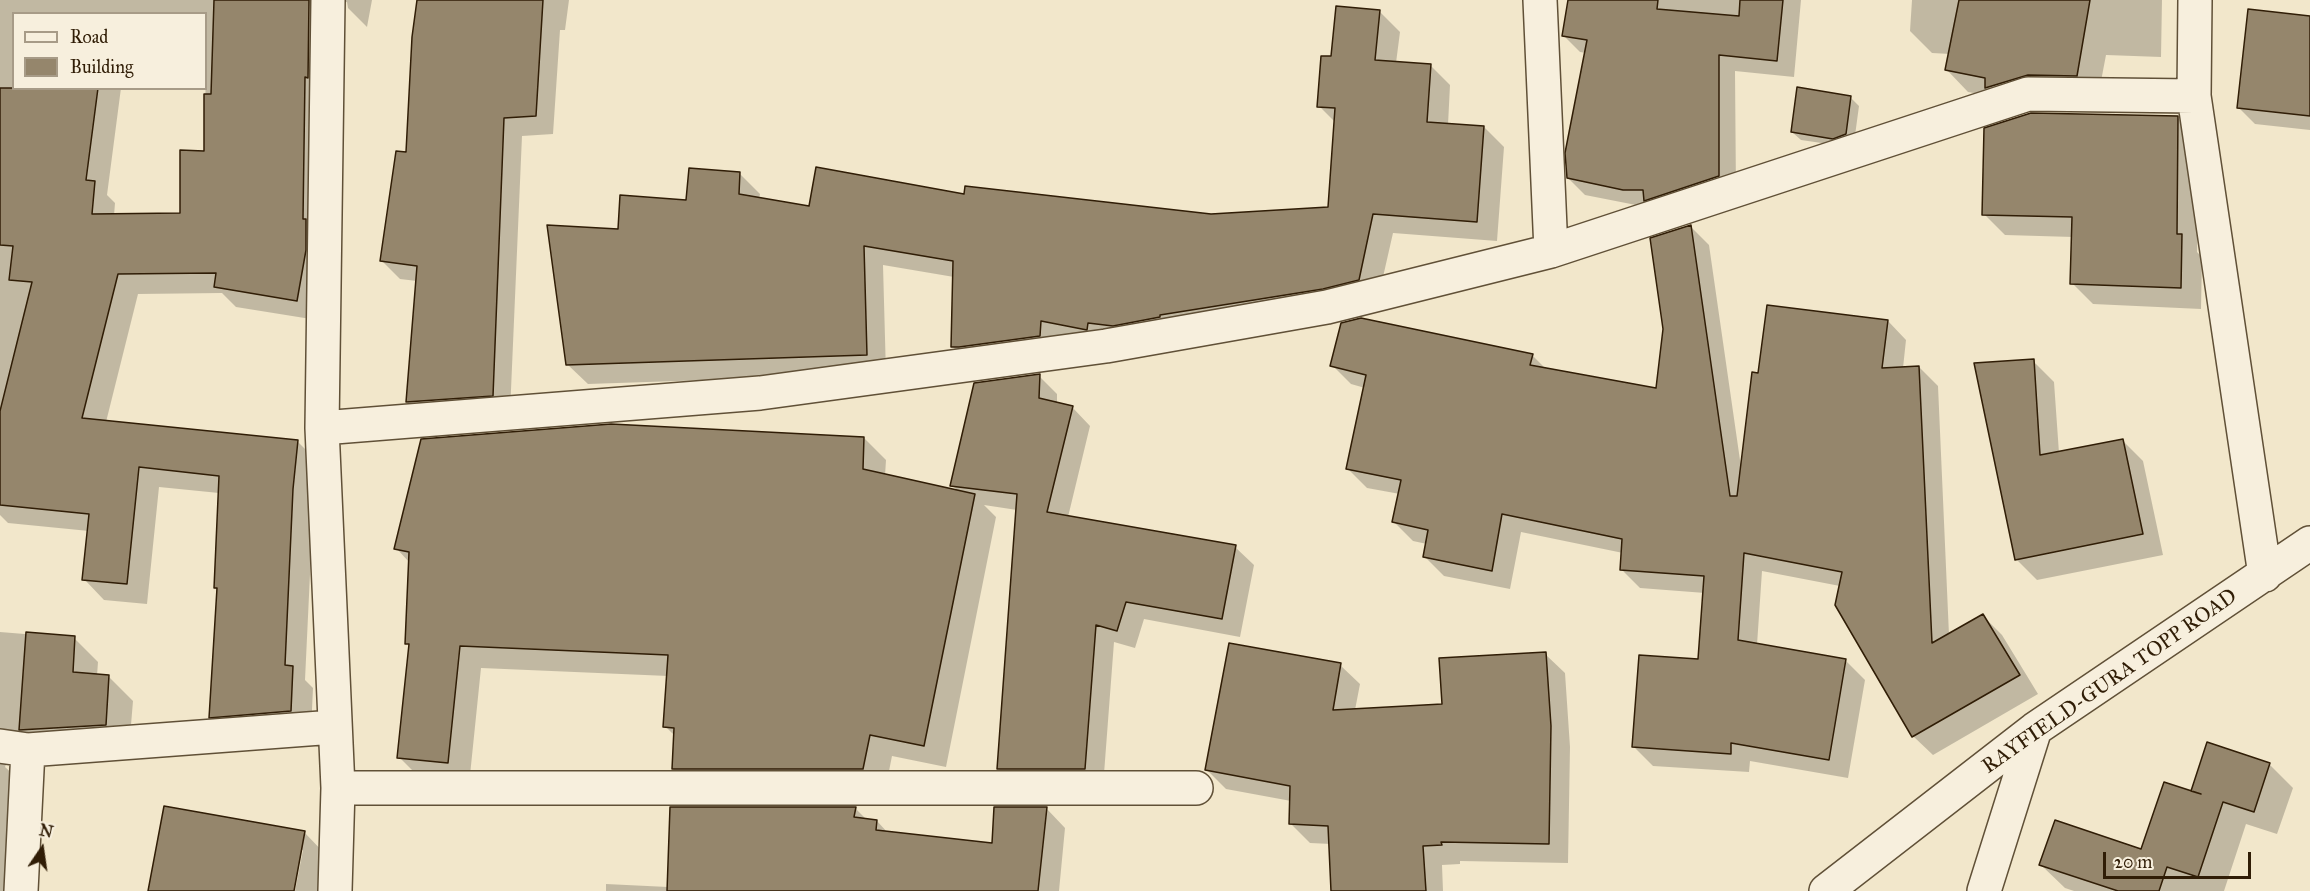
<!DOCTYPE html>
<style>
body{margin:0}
#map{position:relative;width:2310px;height:891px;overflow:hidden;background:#f2e7cb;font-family:"IM FELL Great Primer",serif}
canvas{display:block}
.legend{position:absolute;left:12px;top:12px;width:195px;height:78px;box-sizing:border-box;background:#f7efdd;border:2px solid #a79b87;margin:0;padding:8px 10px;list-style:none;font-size:18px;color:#301d06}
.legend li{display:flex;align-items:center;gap:12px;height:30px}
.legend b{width:30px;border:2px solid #a79b87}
.north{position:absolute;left:12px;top:819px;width:60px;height:60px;-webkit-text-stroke:4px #f7efdd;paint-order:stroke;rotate:13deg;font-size:16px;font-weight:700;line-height:24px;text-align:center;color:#301d06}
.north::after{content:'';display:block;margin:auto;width:21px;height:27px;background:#301d06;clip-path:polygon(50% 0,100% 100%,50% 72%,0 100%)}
.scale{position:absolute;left:2103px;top:852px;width:148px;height:27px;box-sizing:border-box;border:3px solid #301d06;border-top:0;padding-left:8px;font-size:18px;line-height:21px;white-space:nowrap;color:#301d06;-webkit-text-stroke:4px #f7efdd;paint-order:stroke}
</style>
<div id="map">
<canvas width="2310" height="891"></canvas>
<ul class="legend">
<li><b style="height:8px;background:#f7efdd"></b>Road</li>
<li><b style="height:16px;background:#95866c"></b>Building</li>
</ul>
<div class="north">N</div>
<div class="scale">20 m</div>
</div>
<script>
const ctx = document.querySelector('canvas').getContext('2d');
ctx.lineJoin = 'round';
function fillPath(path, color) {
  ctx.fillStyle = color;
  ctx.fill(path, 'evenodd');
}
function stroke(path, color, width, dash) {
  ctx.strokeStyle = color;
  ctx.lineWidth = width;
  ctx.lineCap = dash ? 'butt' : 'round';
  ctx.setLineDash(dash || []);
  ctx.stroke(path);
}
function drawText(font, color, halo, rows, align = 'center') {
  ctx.font = font + ' "IM FELL Great Primer",serif';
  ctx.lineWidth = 5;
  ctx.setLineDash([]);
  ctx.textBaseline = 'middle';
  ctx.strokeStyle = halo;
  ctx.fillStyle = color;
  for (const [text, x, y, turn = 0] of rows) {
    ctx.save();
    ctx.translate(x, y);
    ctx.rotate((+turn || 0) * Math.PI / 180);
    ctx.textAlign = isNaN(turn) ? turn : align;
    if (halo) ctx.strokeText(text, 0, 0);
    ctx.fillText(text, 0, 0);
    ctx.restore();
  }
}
const shadow = new Path2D(`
 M0,0H372L367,27L348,8L347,2L339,4L317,320L236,307L222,293L138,294L106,422L298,442L318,462L313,511L305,680L313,688L311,731L231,738L210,717L218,591L215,588L219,493L159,487L147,604L104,600L84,579L89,531L8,523L0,515ZM14,14H206L205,152L181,214L114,216L115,203L107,195L121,88H14Z
 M419,0H569L565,30H560L553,134L522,136L510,413L426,420L407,402L417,281L400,279L382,261L407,154Z
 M1569,0H1801L1794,77L1735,71L1736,193L1641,206L1585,195L1568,178L1586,53L1580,52L1563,35Z
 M1912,0H2162L2161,57L2106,55L2098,97H1996L1968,92L1947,70L1950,54L1932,53L1910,31Z
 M1380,12L1400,32L1396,63L1431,66L1450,85L1448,125L1484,127L1504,147L1497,241L1393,233L1378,299L972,366L952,346L954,277L883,265L886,374L588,384L568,365L620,231L688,201L740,174L760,194L759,199L811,208L965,195L1211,215L1329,209L1336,123L1319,106L1332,58Z
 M2310,17V130L2255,124L2238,107Z
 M1850,97L1859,106L1854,143L1842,146L1801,140L1792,132Z
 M2177,117L2199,139L2197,252L2202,257L2201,309L2093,304L2072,283L2073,237L2005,235L1984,214Z
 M1690,226L1709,245L1741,467L1759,374L1888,321L1906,340L1903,368L1919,367L1938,386L1949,635L1983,616L2002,635L2038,694L1933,755L1914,737L1837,605L1840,586L1762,571L1757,645L1846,661L1865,680L1848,778L1750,761L1749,772L1653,766L1634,747L1700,660L1705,593L1640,588L1621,569L1623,553L1521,532L1510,589L1444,576L1425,557L1427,544L1413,541L1394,522L1400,494L1367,488L1348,469L1365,388L1351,384L1332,365L1532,355L1546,369L1658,389Z
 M2033,361L2054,382L2059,453L2122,440L2143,461L2163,555L2037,580L2016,559Z
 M1039,376L1057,394V404L1072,407L1090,426L1068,517L1235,547L1254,565L1240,637L1144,619L1135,648L1114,642L1103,787H1017L999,769L1017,510L984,505L996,517L946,767L892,756L885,791H695L673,769L675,736L665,726L668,676L481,668L469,785L421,779L399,757L410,647L407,643L410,563L396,548L864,438L886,460L885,476L959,492L952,485Z
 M0,632L74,638L98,662L97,676L109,677L133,701L129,749L9,758L5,767L32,792L27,891H0Z
 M1545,654L1565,673L1570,747L1568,863L1460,861V864L1442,865L1443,891H1333L1331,844L1310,843L1291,824V801L1226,789L1207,770L1340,665L1360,684L1355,710L1444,705Z
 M2269,764L2293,788L2277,834L2246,824L2224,891H2074L2065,888L2041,865L2142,851L2196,794Z
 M855,808L867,820L877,821L888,833L993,845L1046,808L1065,828L1059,891H606V884L668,887Z
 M304,832L328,857L322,891H295L303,850H300L292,891H150Z`);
const building = new Path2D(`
 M214,0H309L308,78L305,77L303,219H306V250L297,301L214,287L216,273L118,274L82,418L298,440L293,489L285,665L293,666L291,711L209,718L217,588H214L219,476L139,467L127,584L82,580L89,514L0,505V411L32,282L9,280L13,246L0,245V88H98L86,180L95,181L92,214L180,213V150L204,151V94H211Z
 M417,0H543L536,116L504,118L493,396L406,402L417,266L380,261L396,151L406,152L412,37Z
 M1568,0H1658L1657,9L1739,16L1740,0H1783L1777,61L1719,55V176L1644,201L1643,190H1623L1567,178L1565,153L1587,40L1562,36Z
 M1959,0H2090L2077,76L2028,75L1985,88V78L1945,70Z
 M1336,6L1380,10L1375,60L1431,64L1427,122L1484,126L1477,222L1373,214L1359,280L1323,289L1160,315V317L1113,326L1088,323L1087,330L1041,321L1040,336L959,347H951L953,261L864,246L867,355L566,365L547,225L618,229L620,195L686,200L689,168L740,172L739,194L809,206L816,167L964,194L965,186L1211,214L1328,207L1335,108L1317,107L1321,56H1331Z
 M2248,9L2310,16V116L2237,108Z
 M1797,87L1851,96L1846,134L1833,139L1791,132Z
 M2031,113L2178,116L2177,234H2182L2181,288L2070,284L2072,217L1982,215L1984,128Z
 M1691,225L1730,496H1737L1752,372L1758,373L1767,305L1888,320L1882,368L1919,366L1932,643L1983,614L2020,675L1912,737L1835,605L1842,572L1744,553L1738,640L1846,659L1829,760L1731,743V754L1632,747L1639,655L1698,659L1704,576L1620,570L1622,539L1502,514L1492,571L1423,557L1428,530L1392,522L1401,480L1346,469L1366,375L1330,366L1341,323L1361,318L1533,354L1530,365L1656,388L1663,329L1650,238Z
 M2034,359L2040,455L2123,439L2143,534L2015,560L1974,363Z
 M1040,374L1039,398L1073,406L1047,512L1236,545L1222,619L1126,602L1117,631L1096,625L1085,769H997L1017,494L950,486L974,383Z
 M611,424L864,437L863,469L975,494L924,746L870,735L863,769H672L674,728L663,727L668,655L460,646L448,763L397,758L409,644H405L409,552L394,549L421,439Z
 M26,632L75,636L73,672L109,675L106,725L19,730Z
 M1229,643L1341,663L1333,710L1442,704L1439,658L1546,652L1551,726L1549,844L1441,842L1442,845L1423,846L1426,891H1331L1328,826L1289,824L1290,786L1205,770Z
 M2207,742L2270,763L2254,812L2223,802L2198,877L2167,867L2159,891H2118L2039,865L2055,820L2141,849L2164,782L2201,794L2191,791Z
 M164,806L305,831L294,891H148Z
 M670,807H856L854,817L877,820L876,830L992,843L994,807H1047L1038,891H667Z`);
const minor = new Path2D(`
 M328,0L322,428L338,788L335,891
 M1540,0L1551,251
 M2195,0L2194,96L2265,575
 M322,428L760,393L1106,346L1327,307L1551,251L2028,94L2194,96
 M0,746L28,750L334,727
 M338,788H1196
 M21,891L28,750
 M1826,891L2035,729L2310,543
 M1984,891L2035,729`);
const streetNames = [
 ["RAYFIELD-GURA TOPP ROAD",2110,682,-35]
];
fillPath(shadow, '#0003');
fillPath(building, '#95866c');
stroke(building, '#301d06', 1.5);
stroke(minor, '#605037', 36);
stroke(minor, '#f7efdd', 33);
drawText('21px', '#301d06', '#f7efdd', streetNames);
</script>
